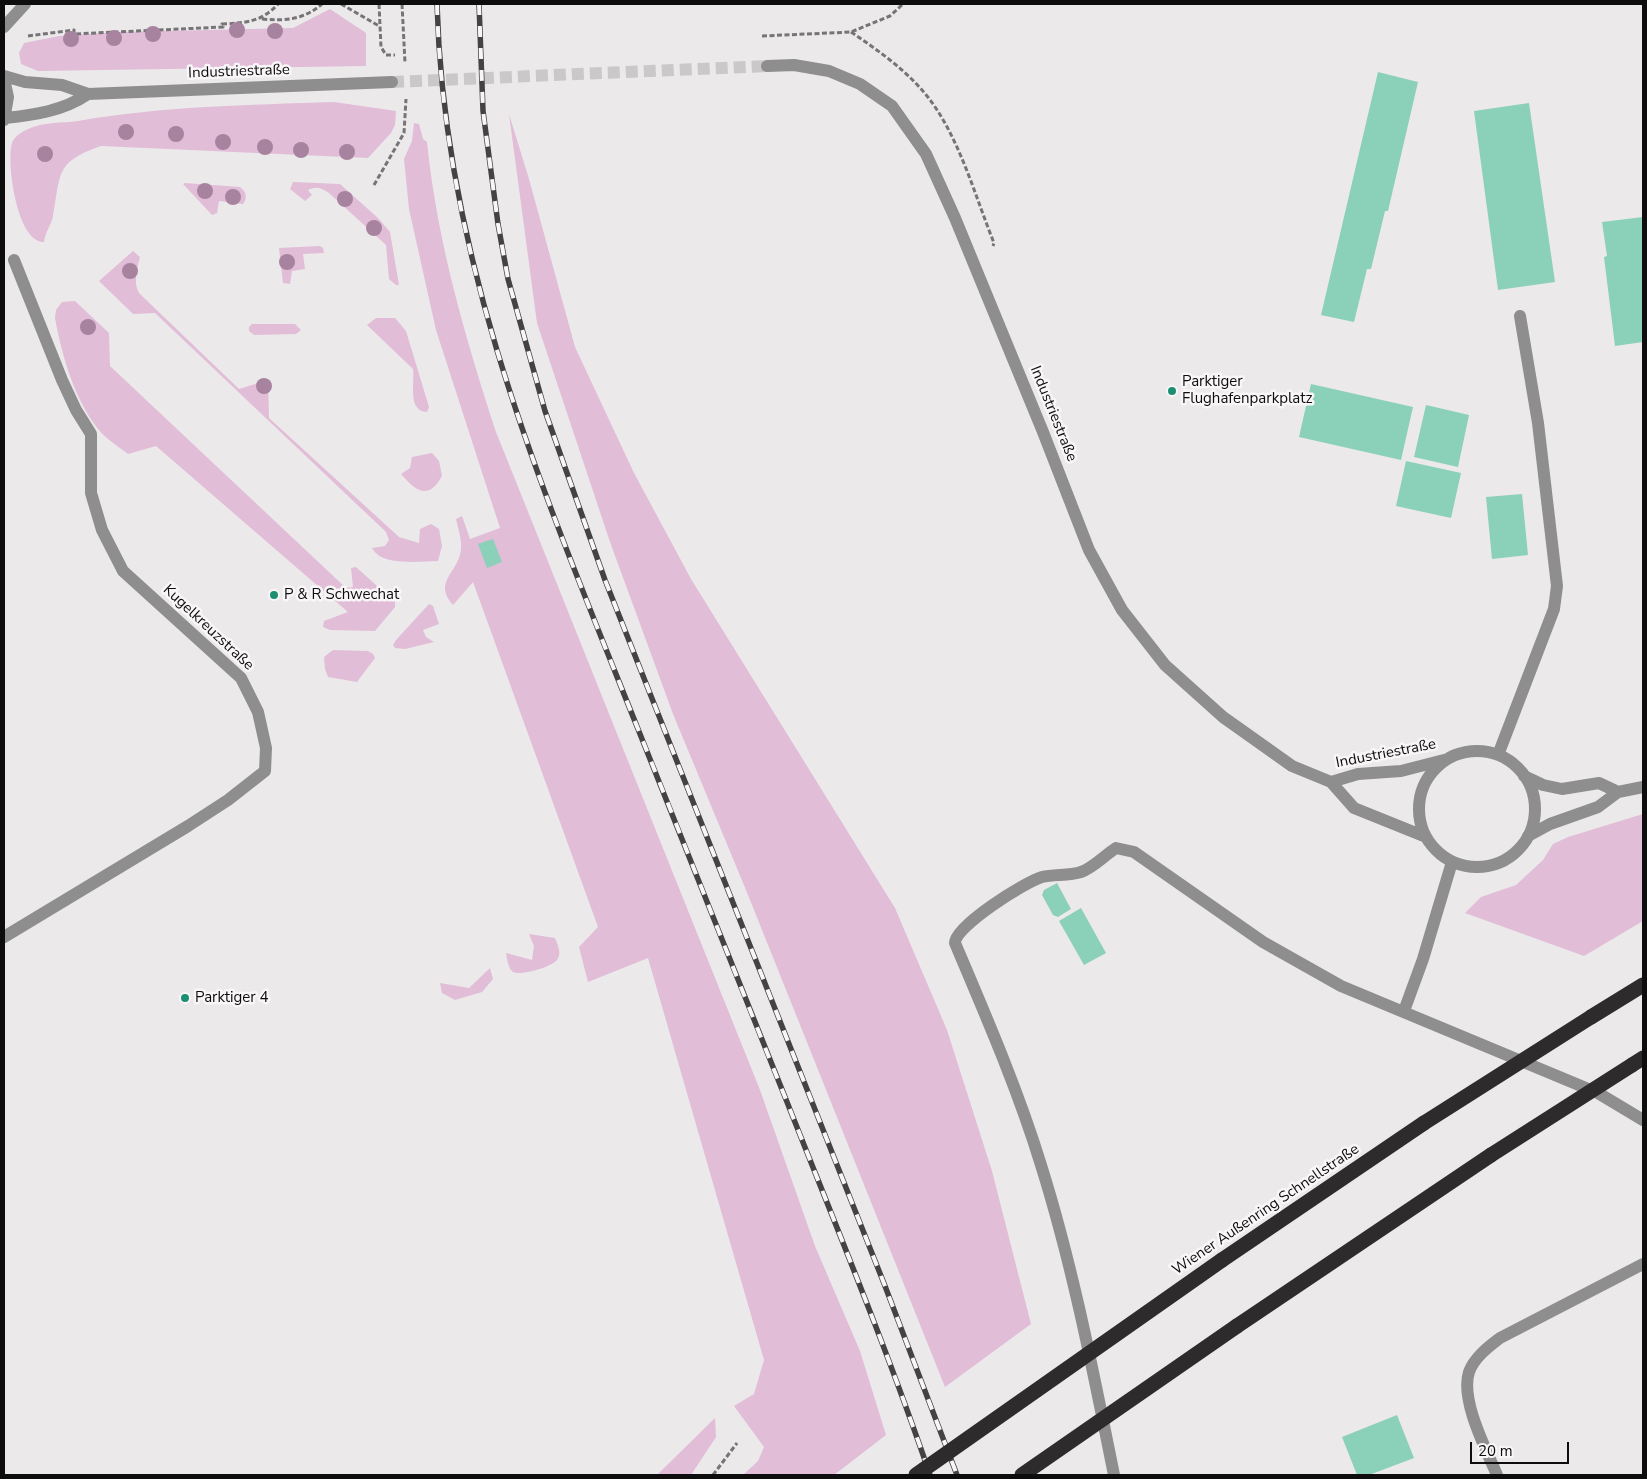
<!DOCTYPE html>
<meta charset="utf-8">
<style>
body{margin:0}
#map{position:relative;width:1647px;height:1479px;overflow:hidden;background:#ece9eb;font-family:"Nunito Sans",sans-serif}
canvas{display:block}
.frame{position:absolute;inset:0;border:5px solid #0e0d0e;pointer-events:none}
.scale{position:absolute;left:1470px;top:1442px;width:99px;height:22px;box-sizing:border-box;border:2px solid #0e0d0e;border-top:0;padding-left:6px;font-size:15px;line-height:18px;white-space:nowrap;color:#0e0d0e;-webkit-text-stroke:4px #f9f6f8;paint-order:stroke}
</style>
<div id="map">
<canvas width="1647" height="1479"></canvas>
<div class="frame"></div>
<div class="scale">20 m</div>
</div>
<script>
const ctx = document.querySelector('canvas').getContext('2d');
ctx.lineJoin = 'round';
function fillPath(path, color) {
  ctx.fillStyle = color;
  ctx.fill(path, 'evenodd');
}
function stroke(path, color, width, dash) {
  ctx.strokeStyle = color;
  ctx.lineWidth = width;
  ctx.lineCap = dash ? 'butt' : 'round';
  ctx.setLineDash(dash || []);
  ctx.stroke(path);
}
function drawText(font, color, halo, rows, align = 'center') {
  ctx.font = font + ' "Nunito Sans",sans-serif';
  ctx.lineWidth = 5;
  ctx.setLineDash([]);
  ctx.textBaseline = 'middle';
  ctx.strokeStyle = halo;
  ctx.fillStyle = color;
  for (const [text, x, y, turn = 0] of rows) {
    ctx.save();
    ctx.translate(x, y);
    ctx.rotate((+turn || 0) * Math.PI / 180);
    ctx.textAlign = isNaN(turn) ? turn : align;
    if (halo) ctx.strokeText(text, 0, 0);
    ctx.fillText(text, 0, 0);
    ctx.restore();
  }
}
const green = new Path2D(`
 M330,9L366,33V66L38,71L21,64L19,53L24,43L59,36L120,32L293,28Z
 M334,102L396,111L395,125L391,133L368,158L101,146C55,162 61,173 53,216C51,226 45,232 44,242C17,243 6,162 12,143C13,138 21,132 26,130C40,122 62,123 78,121C163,106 248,105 334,102Z
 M509,114L529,179L575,347L634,473L691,579L895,908L947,1030L992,1171L1031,1324L945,1387L746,890L673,714L610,542L537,323Z
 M414,123L419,124L423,139L427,142C437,241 465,337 496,432L760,1090L815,1246L860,1351L886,1435L834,1475H743L758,1461L764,1447L734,1406L754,1394L764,1360L648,958L588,982L579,947L598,927L473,582L453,605C432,581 459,573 461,549C462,540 458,528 456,519L462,516L470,539L500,528L436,330L409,209L404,159L412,141Z
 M293,182L340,184L378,218L390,232L399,285H396L389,279L386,245L329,193C321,188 317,186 308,190L312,195L305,201L290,189Z
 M185,183L240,187C246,191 248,198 243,204L219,201L217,213L212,215L183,184Z
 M320,246L323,248L324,253L303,254L305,269L292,271L290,284L283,283L279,248Z
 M133,251L140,257C137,268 133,283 139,293L239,389L268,380L269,418L399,537L419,543L420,529L431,524L439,529L442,546L438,561C419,561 382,567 372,548L385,546L389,540L386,532L155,313L133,314L99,281Z
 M75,301L109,333L110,366L346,588L353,587L351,568L356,567L395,602V607L375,631L330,630L323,627L324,621L348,612L156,446L128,454C118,446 106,439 98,429C74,398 62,356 55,318L56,310L62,302Z
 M376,318H395L406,331L429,407L427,412C407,411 415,383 413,369L367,325Z
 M252,324H295L301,330L296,334L254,335L249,331V327Z
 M432,453L439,461L442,476C428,501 416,491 401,474L410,468L412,457Z
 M429,604L433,606L439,624L423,630L426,637L434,642L405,649L395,648L393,645L396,640Z
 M333,650L368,651L373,654L375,658L357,682L328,677L325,669L324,657Z
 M1643,814V921L1584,956L1465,913L1481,897L1516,885L1543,860L1553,844L1568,837Z
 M529,934L555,938C558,945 562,954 557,960C552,967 520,976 513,972C508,968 507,959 506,953L532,960L534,946Z
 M490,968L493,979L482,992L455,1000L442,993L440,983L469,988Z
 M715,1418L716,1437L691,1475H657Z`);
const building = new Path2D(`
 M1378,72L1418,82L1388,211H1385L1371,269H1367L1354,322L1321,315Z
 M1529,103L1555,282L1498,290L1474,111Z
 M1643,217V342L1615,346L1604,257L1607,256L1602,222Z
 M1311,384L1413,407L1401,460L1299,437Z
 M1426,405L1469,415L1458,467L1414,457Z
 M1406,461L1461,473L1451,518L1396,506Z
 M1522,494L1528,555L1492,559L1486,497Z
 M493,539L502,562L487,568L478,544Z
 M1057,883L1071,909L1058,917L1053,915L1042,895L1044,890Z
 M1081,908L1106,953L1084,965L1059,921Z
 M1397,1415L1414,1458L1369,1475H1357L1342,1437Z`);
const minorTunnel = new Path2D(`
 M392,82L767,66`);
const path = new Path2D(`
 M341,4L379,26
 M379,4L381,47L386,55H395
 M402,4L405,63
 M262,19C286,21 303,20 322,4
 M851,32C879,51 906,70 927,96C959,136 975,196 994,243L993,246
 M28,36L74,30V34L223,27L222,24C245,23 262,22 278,4
 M762,36L851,32L890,16L903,4
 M374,185L404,133L406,99
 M713,1475L737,1443`);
const minor = new Path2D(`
 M4,27L25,4
 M767,66L794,65L829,71L860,84L892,106L926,154L955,218L1043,432L1089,550L1122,610L1165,665L1223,717L1292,766L1331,782L1354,808L1426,837
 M4,76L25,82L62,85L88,94L392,82
 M4,79L8,97L4,120
 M5,118C34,115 63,111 88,94
 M1419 809a58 58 0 1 1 116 0a58 58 0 1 1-116 0Z
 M1498,755L1554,609L1557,586L1538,423L1520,316
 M1524,776L1543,785L1562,789L1599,783L1618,792
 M1331,782L1358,774L1401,771L1444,760
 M1528,836L1550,824L1598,807L1618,792L1643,787
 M4,937L188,826L228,800L265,771L266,748L258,712L241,678L123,571L102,530L91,493V434L76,410L62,380L14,260
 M1404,1011L1423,959L1452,862
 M1114,1475C1093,1371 1073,1267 1041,1165C1018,1090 986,1016 955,943C955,926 1025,882 1042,877C1054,874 1069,876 1081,872C1093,868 1105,855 1116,848L1134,852L1263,942L1341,986L1598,1093L1643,1120
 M1497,1475C1486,1449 1460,1400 1469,1372C1474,1358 1488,1347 1500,1338L1643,1264`);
const highway = new Path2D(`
 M1591,1017L1643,985
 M1632,1065L1643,1058
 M1222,1260L1424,1123
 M1237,1326L1491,1155`);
const rail = new Path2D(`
 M437,4C444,262 542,489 636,724C687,850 736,976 787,1102C836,1226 887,1349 930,1475
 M479,4L483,111L498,224L508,279L545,411L605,580L885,1286L957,1475`);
const highwayBridge = new Path2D(`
 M1424,1123L1591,1017
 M1491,1155L1632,1065
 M916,1475L1222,1260
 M1022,1475L1237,1326`);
const trees = [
 [237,30],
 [275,31],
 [153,34],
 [114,38],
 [71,39],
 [126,132],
 [176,134],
 [223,142],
 [265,147],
 [301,150],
 [347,152],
 [45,154],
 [205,191],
 [233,197],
 [345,199],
 [374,228],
 [287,262],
 [130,271],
 [88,327],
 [264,386]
];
const markers = [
 [1172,391,5,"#1c8f72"],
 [274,595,5,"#1c8f72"],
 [185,998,5,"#1c8f72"]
];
const streetNames = [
 ["Industriestraße",239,72,-2],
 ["Industriestraße",1053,414,68],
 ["Kugelkreuzstraße",208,628,43],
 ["Industriestraße",1386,754,-11],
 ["Wiener Außenring Schnellstraße",1266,1210,-34]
];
const poiNames = [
 ["Parktiger",1182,382],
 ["Flughafenparkplatz",1182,399],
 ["P & R Schwechat",284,595],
 ["Parktiger 4",195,998]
];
fillPath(green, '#e1bdd7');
fillPath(building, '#8bd0b8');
stroke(minorTunnel, '#cbc8ca', 12, [12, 6]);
stroke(path, '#767476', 3, [5, 2.5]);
stroke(minor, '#8f8e8f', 12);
stroke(highway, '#2e2b2d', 15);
stroke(rail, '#444243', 5.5);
stroke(rail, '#f9f6f8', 4, [11]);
stroke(highwayBridge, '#2e2b2d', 15);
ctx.fillStyle = '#a7839f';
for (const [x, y] of trees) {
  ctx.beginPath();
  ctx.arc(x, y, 8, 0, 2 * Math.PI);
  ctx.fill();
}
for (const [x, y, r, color] of markers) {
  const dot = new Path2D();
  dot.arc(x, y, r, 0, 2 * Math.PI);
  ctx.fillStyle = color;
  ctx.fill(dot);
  stroke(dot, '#f9f6f8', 2);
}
drawText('15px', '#0e0d0e', '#f9f6f8', streetNames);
drawText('15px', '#0e0d0e', '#f9f6f8', poiNames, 'left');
</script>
